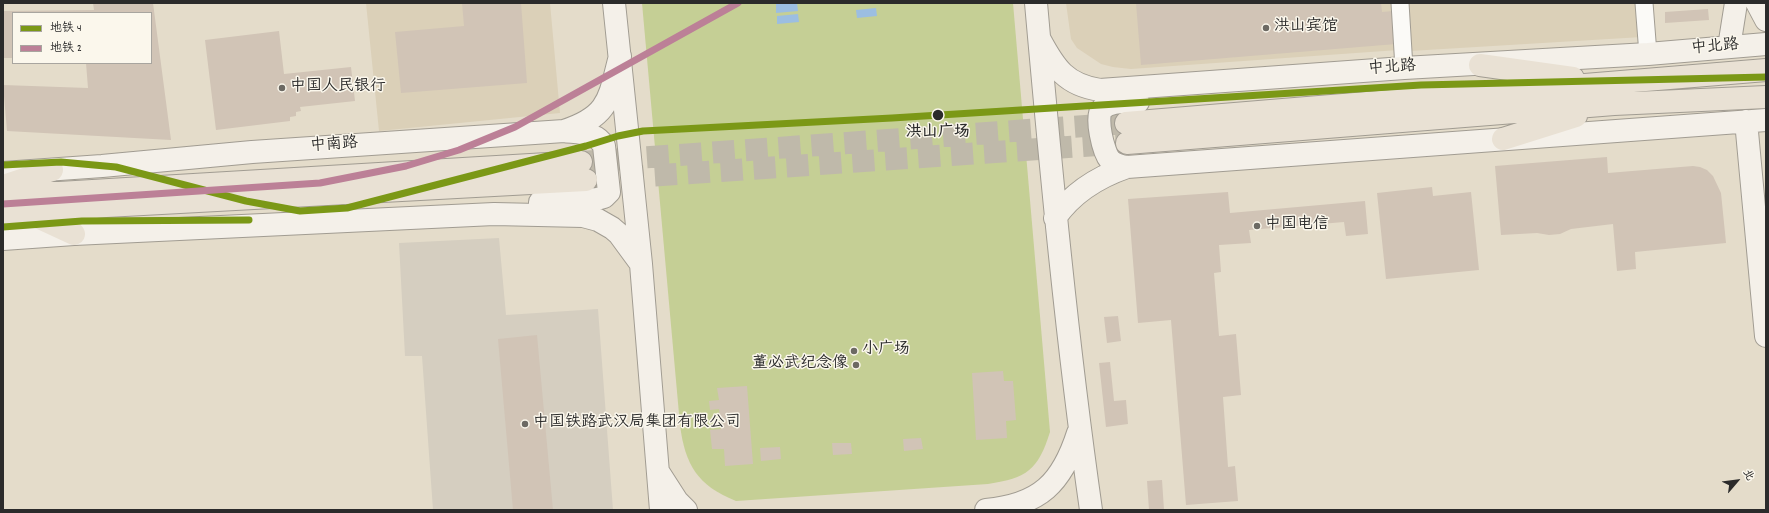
<!DOCTYPE html>
<meta charset="utf-8">
<style>
body{margin:0}
#map{position:relative;width:1769px;height:513px;overflow:hidden;background:#e4dcca;font-family:Dekko,"LXGW WenKai TC",sans-serif}
canvas{display:block}
.frame{position:absolute;inset:0;border:4px solid #2b2b2b;pointer-events:none}
.legend{position:absolute;left:12px;top:12px;width:140px;height:52px;box-sizing:border-box;background:#fbf7ec;border:1px solid #a8a59f;margin:0;padding:5px 7px;list-style:none;font-size:12px;color:#2b2b2b}
.legend li{display:flex;align-items:center;gap:8px;height:20px}
.legend b{width:20px;border:1px solid #a8a59f}
.north{position:absolute;left:1717px;top:461px;width:40px;height:40px;-webkit-text-stroke:3px #fbf7ec;paint-order:stroke;rotate:62deg;font-size:11px;font-weight:700;line-height:16px;text-align:center;color:#2b2b2b}
.north::after{content:'';display:block;margin:auto;width:14px;height:18px;background:#2b2b2b;clip-path:polygon(50% 0,100% 100%,50% 72%,0 100%)}
</style>
<div id="map">
<canvas width="1769" height="513"></canvas>
<div class="frame"></div>
<ul class="legend">
<li><b style="height:5px;background:#7b9816"></b>地铁 4</li>
<li><b style="height:5px;background:#bc8097"></b>地铁 2</li>
</ul>
<div class="north">北</div>
</div>
<script>
const ctx = document.querySelector('canvas').getContext('2d');
ctx.lineJoin = 'round';
function fillPath(path, color) {
  ctx.fillStyle = color;
  ctx.fill(path, 'evenodd');
}
function stroke(path, color, width, dash) {
  ctx.strokeStyle = color;
  ctx.lineWidth = width;
  ctx.lineCap = dash ? 'butt' : 'round';
  ctx.setLineDash(dash || []);
  ctx.stroke(path);
}
function drawText(font, color, halo, rows, align = 'center') {
  ctx.font = font + ' Dekko,"LXGW WenKai TC",sans-serif';
  ctx.lineWidth = 3;
  ctx.setLineDash([]);
  ctx.textBaseline = 'middle';
  ctx.strokeStyle = halo;
  ctx.fillStyle = color;
  for (const [text, x, y, turn = 0] of rows) {
    ctx.save();
    ctx.translate(x, y);
    ctx.rotate((+turn || 0) * Math.PI / 180);
    ctx.textAlign = isNaN(turn) ? turn : align;
    if (halo) ctx.strokeText(text, 0, 0);
    ctx.fillText(text, 0, 0);
    ctx.restore();
  }
}
const built = new Path2D(`
 M366,3H550L560,113L379,131Z
 M1066,3H1395L1398,50L1131,69L1113,67L1101,64L1077,48L1071,39Z
 M1407,3H1640L1642,37L1410,51Z`);
const industrial = new Path2D(`
 M499,238L506,315L598,309L613,510H433L422,356H405L399,243Z`);
const green = new Path2D(`
 M642,3H1013L1050,432C1038,470 1027,478 988,484L736,501C698,486 685,465 680,425Z`);
const water = new Path2D(`
 M776,3H797L798,11L776,13Z
 M876,8L877,16L857,18L856,10Z
 M798,14L799,22L777,24V16Z`);
const building = new Path2D(`
 M93,3H153L171,140L7,131L3,85L88,88L86,63H151V13H13V58H3V11L94,10Z
 M462,3H521L527,83L401,93L395,32L464,26Z
 M1136,3H1381L1382,12L1393,11L1396,44L1141,65Z
 M1708,9L1709,20L1665,23V12Z
 M279,31L284,74L351,67L355,101L300,107L301,111L296,112V116L290,117V121L216,130L205,40Z
 M1607,157L1608,173L1693,166L1700,167L1707,170L1713,176L1721,193L1726,243L1635,252L1636,269L1617,271L1613,224L1571,229L1560,234L1549,235L1537,233L1501,235L1495,166Z
 M1432,187L1433,196L1471,192L1479,270L1386,279L1377,193Z
 M1228,192L1230,213L1365,201L1368,234L1346,236L1344,222L1249,230L1251,243L1219,245L1221,272L1214,273L1219,336L1236,334L1241,395L1223,397L1228,467L1235,466L1238,501L1186,505L1171,320L1138,323L1128,199Z
 M1118,316L1121,341L1107,343L1104,317Z
 M537,335L553,510H513L498,339Z
 M1110,362L1114,401L1126,400L1128,424L1106,427L1099,363Z
 M1003,371L1004,381H1013L1016,420L1006,421L1007,438L976,440L972,373Z
 M747,386L753,464L725,466L724,449H712L710,430L721,429L719,409L710,410L709,401L719,400L717,388Z
 M921,438L923,449L904,451L903,439Z
 M832,443H851L852,454L833,455Z
 M780,447L781,459L761,461L760,448Z
 M1162,480L1164,510H1149L1147,481Z`);
const primaryTunnel = new Path2D(`
 M581,162L1126,123
 M589,180L1127,143`);
const street = new Path2D(`
 M1400,3L1404,68
 M1644,3L1648,54`);
const secondary = new Path2D(`
 M614,3L641,264L661,510
 M1036,3C1051,172 1067,342 1091,510
 M1757,3L1766,20
 M1040,40C1055,68 1066,85 1100,90L1404,68L1648,54L1766,44
 M1729,47L1736,3
 M1746,121L1766,336
 M1127,167C1120,166 1114,164 1110,160C1103,152 1095,116 1102,109C1111,100 1127,102 1138,102
 M3,173L102,166L252,152L564,131C610,116 609,98 620,56
 M540,202L597,199L604,197L609,192L604,146C597,132 578,133 564,131
 M1055,218C1073,192 1098,177 1127,167L1766,120
 M3,239L74,234L494,214L583,216L598,220L612,228L619,234L641,264
 M659,473L677,501L686,510
 M986,510C1040,505 1062,483 1078,433`);
const primary = new Path2D(`
 M1480,65L1573,78
 M1126,123L1766,70
 M1503,139L1576,116
 M1127,143L1614,104L1766,97
 M3,186L52,170
 M3,193H59L581,162
 M33,215L74,234
 M3,216L106,206L586,180`);
const metro1 = new Path2D(`
 M3,165L61,162L116,167L246,201L300,211L347,208L586,146L618,136L643,131L892,118L1421,85L1766,77
 M3,227L82,221L249,220`);
const metro2 = new Path2D(`
 M3,204L320,183L406,166L459,150L515,127L738,3`);
const markers = [
 [1266,28,4,"#6c6963"],
 [282,88,4,"#6c6963"],
 [938,115,6,"#2b2b2b"],
 [1257,226,4,"#6c6963"],
 [854,351,4,"#6c6963"],
 [856,365,4,"#6c6963"],
 [525,424,4,"#6c6963"]
];
const poiNames = [
 ["洪山宾馆",1274,28],
 ["中国人民银行",290,88],
 ["中国电信",1265,226],
 ["小广场",862,351],
 ["董必武纪念像",848,365,"right"],
 ["中国铁路武汉局集团有限公司",533,424]
];
const streetNames = [
 ["中北路",1715,48,-5],
 ["中北路",1392,69,-4],
 ["中南路",334,146,-4]
];
const stopNames = [
 ["洪山广场",938,134]
];
fillPath(built, '#dbd0b8');
fillPath(industrial, '#d5cec0');
fillPath(green, '#c5cf95');
fillPath(water, '#9cbee1');
fillPath(building, '#d1c4b6');
stroke(primaryTunnel, '#bfb9aa', 22, [22, 11]);
stroke(street, '#a19c92', 19);
stroke(secondary, '#a19c92', 24);
stroke(primary, '#a19c92', 24);
stroke(street, '#fbfaf7', 17);
stroke(secondary, '#f4f0e9', 22);
stroke(primary, '#e9e1d4', 22);
stroke(metro1, '#7b9816', 7);
stroke(metro2, '#bc8097', 7);
for (const [x, y, r, color] of markers) {
  const dot = new Path2D();
  dot.arc(x, y, r, 0, 2 * Math.PI);
  ctx.fillStyle = color;
  ctx.fill(dot);
  stroke(dot, '#fbf7ec', 1.5);
}
drawText('16px', '#2b2b2b', '#fbf7ec', poiNames, 'left');
drawText('16px', '#2b2b2b', '#fbf7ec', streetNames);
drawText('bold 16px', '#2b2b2b', '#fbf7ec', stopNames);
</script>
